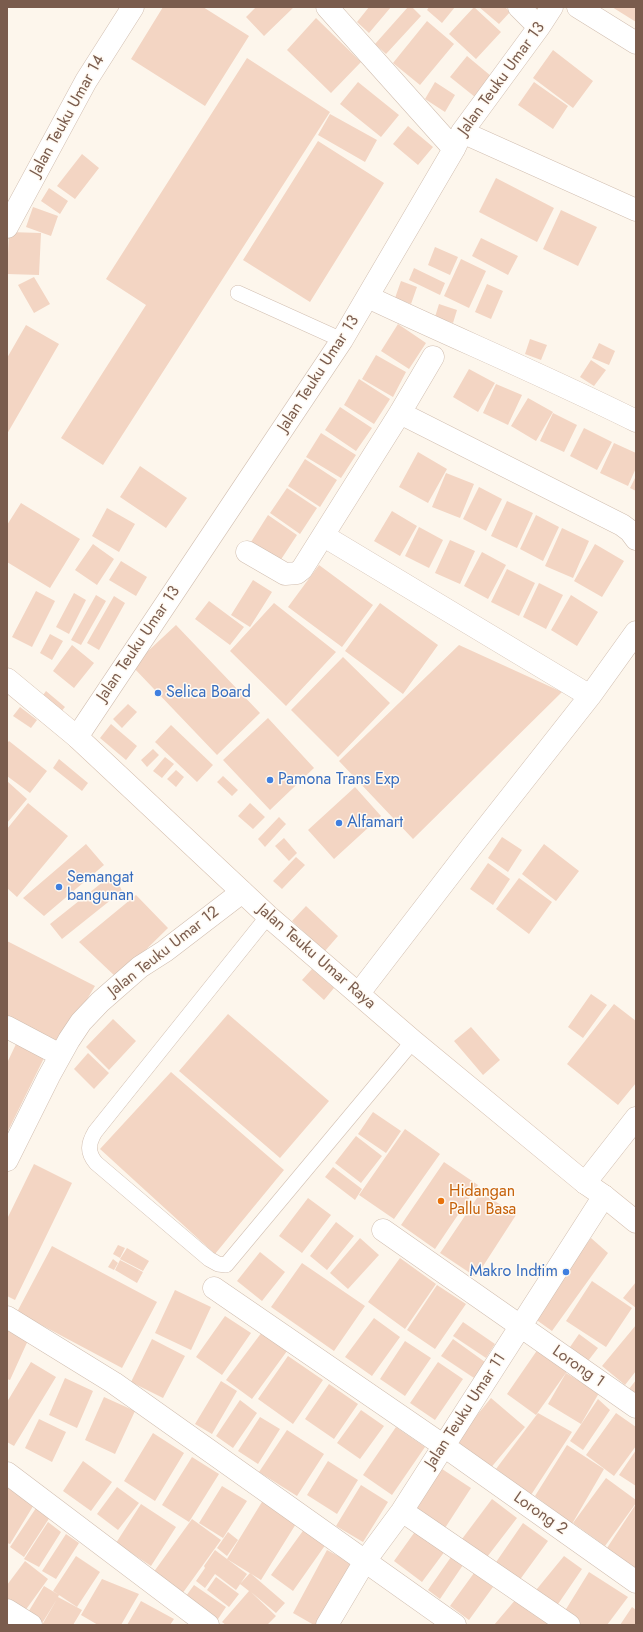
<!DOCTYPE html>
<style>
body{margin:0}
#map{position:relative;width:643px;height:1632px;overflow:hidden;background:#fdf6ec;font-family:Jost,sans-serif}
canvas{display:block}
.frame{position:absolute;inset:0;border:8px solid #7a5c4d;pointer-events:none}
</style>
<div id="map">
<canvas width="643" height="1632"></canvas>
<div class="frame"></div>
</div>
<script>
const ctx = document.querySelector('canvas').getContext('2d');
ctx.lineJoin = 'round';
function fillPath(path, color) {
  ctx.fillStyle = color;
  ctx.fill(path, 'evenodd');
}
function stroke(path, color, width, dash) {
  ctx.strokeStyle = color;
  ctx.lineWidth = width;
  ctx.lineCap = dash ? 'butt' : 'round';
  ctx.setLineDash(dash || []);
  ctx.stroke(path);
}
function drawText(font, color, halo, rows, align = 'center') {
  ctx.font = font + ' Jost,sans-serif';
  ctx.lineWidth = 3;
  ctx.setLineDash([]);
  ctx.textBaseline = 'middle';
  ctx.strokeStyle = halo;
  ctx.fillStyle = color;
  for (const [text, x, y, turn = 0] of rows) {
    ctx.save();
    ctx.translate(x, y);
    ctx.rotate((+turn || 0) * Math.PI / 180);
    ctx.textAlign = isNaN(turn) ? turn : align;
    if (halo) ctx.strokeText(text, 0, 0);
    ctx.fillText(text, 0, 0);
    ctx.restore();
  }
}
const building = new Path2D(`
 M163,7H203L249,36L205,106L131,59Z
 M256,7H294L264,36L246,17Z
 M369,7H391L369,33L357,22Z
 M408,7H412L421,16L386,54L375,44Z
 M429,7H455L442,23L427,10Z
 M474,7L501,32L476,59L449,34Z
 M479,7H505L510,12L499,24Z
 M612,7H636V22Z
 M316,18L361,62L331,93L287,50Z
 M427,21L454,44L420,85L393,63Z
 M553,50L593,81L573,108L533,78Z
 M467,56L491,76L475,97L450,77Z
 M247,58L330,112L103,465L61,438L146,305L106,279Z
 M358,82L399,115L381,137L340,104Z
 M435,82L455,95L445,112L425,99Z
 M534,82L568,106L553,129L518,105Z
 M330,114L377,140L365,162L318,135Z
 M408,126L433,147L418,165L393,144Z
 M318,141L384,183L310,302L243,260Z
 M82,154L99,168L75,199L57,186Z
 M496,178L554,208L537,242L479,212Z
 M49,188L68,201L60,214L41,201Z
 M33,207L58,216L51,236L26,227Z
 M561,210L597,227L578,266L543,249Z
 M9,232L41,233L39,275L7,274Z
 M481,238L518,256L508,275L472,256Z
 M435,247L458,257L450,275L428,265Z
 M461,259L486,271L469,308L444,296Z
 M414,268L445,283L440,295L409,280Z
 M34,277L50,304L34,313L18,285Z
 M401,281L417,287L411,304L395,298Z
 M487,284L503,291L491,319L475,312Z
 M439,304L457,310L453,323L435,317Z
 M398,324L426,343L409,369L381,351Z
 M26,325L59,344L7,434V358Z
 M530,339L547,345L541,360L525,354Z
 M599,343L615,351L609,365L592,358Z
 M376,355L406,372L393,397L362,379Z
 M591,360L606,370L594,386L580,377Z
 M469,369L495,383L478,412L453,397Z
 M359,379L390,399L374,424L344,405Z
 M496,384L522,395L508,425L483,413Z
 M528,398L553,412L536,441L511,426Z
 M340,407L372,428L356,451L325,430Z
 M553,413L577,425L564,452L540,441Z
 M584,428L612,442L597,470L570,456Z
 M321,433L356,455L341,478L306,457Z
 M614,443L636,453V468L628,486L600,473Z
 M418,452L447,469L428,503L399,487Z
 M305,459L337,480L320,507L288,486Z
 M140,466L187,498L166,528L120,497Z
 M446,473L474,484L460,518L432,507Z
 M636,476V491L630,488Z
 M479,487L502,499L486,531L463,519Z
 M287,488L317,508L300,534L270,513Z
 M507,501L533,513L517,548L491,536Z
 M21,503L80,539L50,588L7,562V525Z
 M107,508L135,524L119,552L92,536Z
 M392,511L417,526L400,556L374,541Z
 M268,515L297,535L280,561L251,542Z
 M536,515L559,527L543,561L520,549Z
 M419,527L443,540L429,568L405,556Z
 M562,528L589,541L573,578L545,566Z
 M450,540L475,551L460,584L435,573Z
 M93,544L114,559L97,585L75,570Z
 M595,544L624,561L602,597L574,581Z
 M482,552L506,565L488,599L464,586Z
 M121,561L147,577L136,596L109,580Z
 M319,565L373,605L342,647L288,607Z
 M507,569L535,583L519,616L491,602Z
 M253,580L272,592L250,627L231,615Z
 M539,583L563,595L546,629L523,617Z
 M36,591L55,601L32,647L12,637Z
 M74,593L86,600L69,634L56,627Z
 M96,595L106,601L81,645L71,640Z
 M571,595L598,612L577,646L551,630Z
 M114,596L125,603L99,650L87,643Z
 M209,601L244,627L230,645L195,619Z
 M274,603L336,652L286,706L230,651Z
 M380,603L438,645L403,694L345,651Z
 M176,625L260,713L217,755L132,666Z
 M50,634L63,641L52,660L40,653Z
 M72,645L94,663L74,688L53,671Z
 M459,645L562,692L413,839L339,761Z
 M343,657L390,703L338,757L291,710Z
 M46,691L65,707L59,714L41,698Z
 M128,704L137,712L122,728L113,719Z
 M20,707L37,720L31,728L13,716Z
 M268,718L314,768L270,810L223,760Z
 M111,724L137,746L126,760L100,738Z
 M171,725L213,765L197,782L155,742Z
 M9,741L47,771L30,793L7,776V743Z
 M153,749L159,755L147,767L141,760Z
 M165,757L174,764L162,778L153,771Z
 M59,759L88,783L82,791L53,768Z
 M176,770L184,777L176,787L167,779Z
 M223,776L238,790L232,796L217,782Z
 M7,781L27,799L7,823Z
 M355,787L381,816L334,859L308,830Z
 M28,803L68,836L17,897L7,888V829Z
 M250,803L265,817L253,829L238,816Z
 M279,817L286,824L265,847L258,839Z
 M502,837L522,850L508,872L488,858Z
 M284,838L297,853L289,861L275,846Z
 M86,844L104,865L44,916L23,898Z
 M544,844L579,871L556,901L522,874Z
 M296,857L305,865L282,889L273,881Z
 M488,863L510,879L493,905L470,889Z
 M114,873L122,891L62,939L50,924Z
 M519,878L552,902L529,934L496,909Z
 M136,895L168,928L117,978L79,942Z
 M306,906L338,936L325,951L292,921Z
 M7,941L95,986L58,1048L7,1021Z
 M312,969L334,988L324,1000L302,980Z
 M591,994L607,1005L583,1038L568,1027Z
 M614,1004L636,1021V1083L618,1105L567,1064Z
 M228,1014L329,1101L280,1158L179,1071Z
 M113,1019L136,1041L109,1070L86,1047Z
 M471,1027L500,1060L483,1075L454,1041Z
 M17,1042L45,1056L7,1133V1063Z
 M88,1053L109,1073L94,1089L74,1069Z
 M171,1072L284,1170L215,1254L100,1149Z
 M373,1112L401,1131L386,1153L358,1134Z
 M405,1129L440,1154L394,1219L359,1195Z
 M356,1136L382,1156L361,1183L335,1163Z
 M444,1162L478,1185L435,1249L401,1225Z
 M34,1164L72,1183L15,1300L7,1296V1219Z
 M333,1167L362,1189L355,1200L325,1177Z
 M481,1192L516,1215L476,1277L440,1253Z
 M308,1198L331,1215L302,1253L279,1236Z
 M336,1222L354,1236L327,1270L310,1256Z
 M360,1238L379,1255L348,1289L330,1273Z
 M591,1238L608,1253L552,1331L531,1316Z
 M118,1245L125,1248L120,1258L113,1254Z
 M52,1246L157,1302L122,1368L17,1312Z
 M127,1248L149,1261L143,1271L120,1259Z
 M260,1252L285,1272L262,1301L237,1281Z
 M400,1258L436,1284L405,1329L368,1302Z
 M113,1259L118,1263L114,1270L108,1267Z
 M120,1260L143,1272L137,1283L115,1270Z
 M302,1263L365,1306L334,1351L271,1307Z
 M592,1281L632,1308L606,1347L566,1321Z
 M636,1282V1308L623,1298Z
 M437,1285L466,1304L435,1349L407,1330Z
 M175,1290L211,1307L191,1350L155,1333Z
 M225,1316L251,1333L222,1375L196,1357Z
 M374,1318L400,1337L372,1376L345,1357Z
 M463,1322L495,1344L486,1358L453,1336Z
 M7,1325L30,1336L10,1380L7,1379Z
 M636,1325V1371L625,1385L602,1366Z
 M262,1332L287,1351L252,1399L226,1380Z
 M579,1334L598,1348L588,1361L570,1347Z
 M152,1339L185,1356L163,1398L131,1382Z
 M453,1339L485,1362L474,1378L441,1356Z
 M405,1341L431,1358L405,1396L380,1379Z
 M538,1349L568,1370L536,1415L507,1394Z
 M288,1356L323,1380L293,1424L258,1399Z
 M31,1362L56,1377L14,1446L7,1442V1402Z
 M438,1362L463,1379L435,1420L410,1403Z
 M566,1373L599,1393L581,1424L548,1404Z
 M65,1378L93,1391L77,1428L49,1415Z
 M636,1380V1395L629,1389Z
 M221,1381L237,1391L212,1434L195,1424Z
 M329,1384L358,1404L334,1439L305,1419Z
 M104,1397L135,1411L115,1454L85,1440Z
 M491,1398L525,1427L489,1470L455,1442Z
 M598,1399L610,1410L583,1450L570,1441Z
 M240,1400L257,1413L233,1448L216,1436Z
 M361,1410L384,1426L360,1459L337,1443Z
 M538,1413L572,1432L531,1495L496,1469Z
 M616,1413L636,1427V1446L614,1476L586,1455Z
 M260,1417L280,1429L258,1464L238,1451Z
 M39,1419L66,1432L52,1462L25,1448Z
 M396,1427L425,1447L392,1495L363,1475Z
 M287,1430L324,1454L297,1496L259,1472Z
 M153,1433L184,1453L155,1501L124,1481Z
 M567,1445L604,1469L572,1524L535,1496Z
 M636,1450V1486L619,1475Z
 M192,1457L219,1474L189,1522L162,1505Z
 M83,1461L112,1482L91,1511L63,1491Z
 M328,1461L358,1480L337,1514L307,1495Z
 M439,1467L471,1488L445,1528L413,1508Z
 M606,1478L636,1500V1503L605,1546L573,1523Z
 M7,1485L35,1503L10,1544L7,1543Z
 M361,1485L388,1502L363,1542L336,1526Z
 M222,1486L247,1501L223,1538L199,1523Z
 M117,1487L139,1503L118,1530L97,1514Z
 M265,1497L299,1519L261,1580L227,1559Z
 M492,1499L517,1518L484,1561L459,1543Z
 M141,1504L176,1527L151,1566L116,1543Z
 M636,1504V1572L605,1551Z
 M36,1508L50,1517L24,1557L10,1547Z
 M192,1519L221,1540L182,1594L153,1573Z
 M48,1522L61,1532L39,1567L24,1559Z
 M523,1523L548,1541L516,1585L492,1568Z
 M419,1526L448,1547L422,1582L394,1561Z
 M305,1528L326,1544L293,1591L271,1575Z
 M228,1532L238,1540L227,1556L217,1548Z
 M66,1534L79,1543L56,1579L42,1571Z
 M215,1550L247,1574L236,1590L215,1574L205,1588L196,1581L205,1568L204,1566Z
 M327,1550L357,1566L325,1625H314L293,1613Z
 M76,1556L100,1572L77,1607L53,1591Z
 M564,1556L582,1569L554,1610L532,1595Z
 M451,1557L463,1565L440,1599L428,1590Z
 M25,1561L48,1579L22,1615L7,1603V1585Z
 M589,1572L628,1597L607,1625H580L563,1614Z
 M250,1573L285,1603L276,1613L251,1592L276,1616L267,1625H226L222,1622L249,1591L240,1584Z
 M474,1573L493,1587L469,1620L450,1606Z
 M216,1577L239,1594L229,1607L207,1590Z
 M102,1579L139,1594L121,1625H98L81,1615Z
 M194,1585L226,1607L218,1619L186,1596Z
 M44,1586L59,1595L58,1597L82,1610L73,1625H42L57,1599L41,1625L24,1619Z
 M516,1599L548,1624L547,1625H494Z
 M141,1601L174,1619L170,1625H127Z
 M632,1607L636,1610V1625H620Z`);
const lane = new Path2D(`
 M238,293L342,340
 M268,916L95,1132C88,1144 87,1152 96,1163L209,1259L218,1264L226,1265L413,1041`);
const street = new Path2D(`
 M327,7L454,149
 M519,7L539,27
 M578,7L636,43
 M462,132L636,210
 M7,227L86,81L133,7
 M368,297C457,339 548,377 636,421
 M400,413L622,525L630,531L636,539
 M324,536L590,696
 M247,552L285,574L297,573L302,569L400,413L433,357
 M77,737L342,340L454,149L462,132L539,27L552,7
 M359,993L472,846L590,696L636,632
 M7,1027L60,1055
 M7,1160L49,1076L69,1040L81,1022L100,1002L140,967L165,951L242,892
 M585,1183L636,1118
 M383,1230L636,1407
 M214,1288L444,1446L636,1582
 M7,1317L114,1383L455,1625
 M7,1473L208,1625
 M402,1511L569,1625
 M7,1610L31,1625
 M327,1625L365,1561L402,1511L604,1196`);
const secondary = new Path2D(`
 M7,679L77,737L268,916L413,1041L585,1183L604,1196L636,1222`);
const markers = [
 [158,693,4,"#3f7fe0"],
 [270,780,4,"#3f7fe0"],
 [339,823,4,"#3f7fe0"],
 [59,887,4,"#3f7fe0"],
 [441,1201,4,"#e8710a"],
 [566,1272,4,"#3f7fe0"]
];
const streetNames = [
 ["Jalan Teuku Umar 13",502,79,-54],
 ["Jalan Teuku Umar 14",68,116,-61],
 ["Jalan Teuku Umar 13",319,374,-57],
 ["Jalan Teuku Umar 13",139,644,-56],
 ["Jalan Teuku Umar 12",164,952,-38],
 ["Jalan Teuku Umar Raya",316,957,41],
 ["Lorong 1",578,1367,35],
 ["Jalan Teuku Umar 11",466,1411,-57],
 ["Lorong 2",540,1514,35]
];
const shopNames = [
 ["Selica Board",166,693],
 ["Pamona Trans Exp",278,780],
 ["Alfamart",347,823],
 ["Semangat",67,878],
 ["bangunan",67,896],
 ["Makro Indtim",558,1272,"right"]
];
const foodNames = [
 ["Hidangan",449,1192],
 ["Pallu Basa",449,1210]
];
fillPath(building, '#f3d5c3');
stroke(lane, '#d1beb0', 16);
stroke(street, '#d1beb0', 23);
stroke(secondary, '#d6c0b0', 23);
stroke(lane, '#fff', 15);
stroke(street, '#fff', 22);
stroke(secondary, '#fff', 22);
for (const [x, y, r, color] of markers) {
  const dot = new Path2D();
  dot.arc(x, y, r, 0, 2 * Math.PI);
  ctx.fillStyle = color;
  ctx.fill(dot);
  stroke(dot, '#fffaf3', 1.5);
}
drawText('16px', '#7a5c4d', '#fffaf3', streetNames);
drawText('16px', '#366cbe', '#fffaf3', shopNames, 'left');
drawText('16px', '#c56008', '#fffaf3', foodNames, 'left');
</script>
